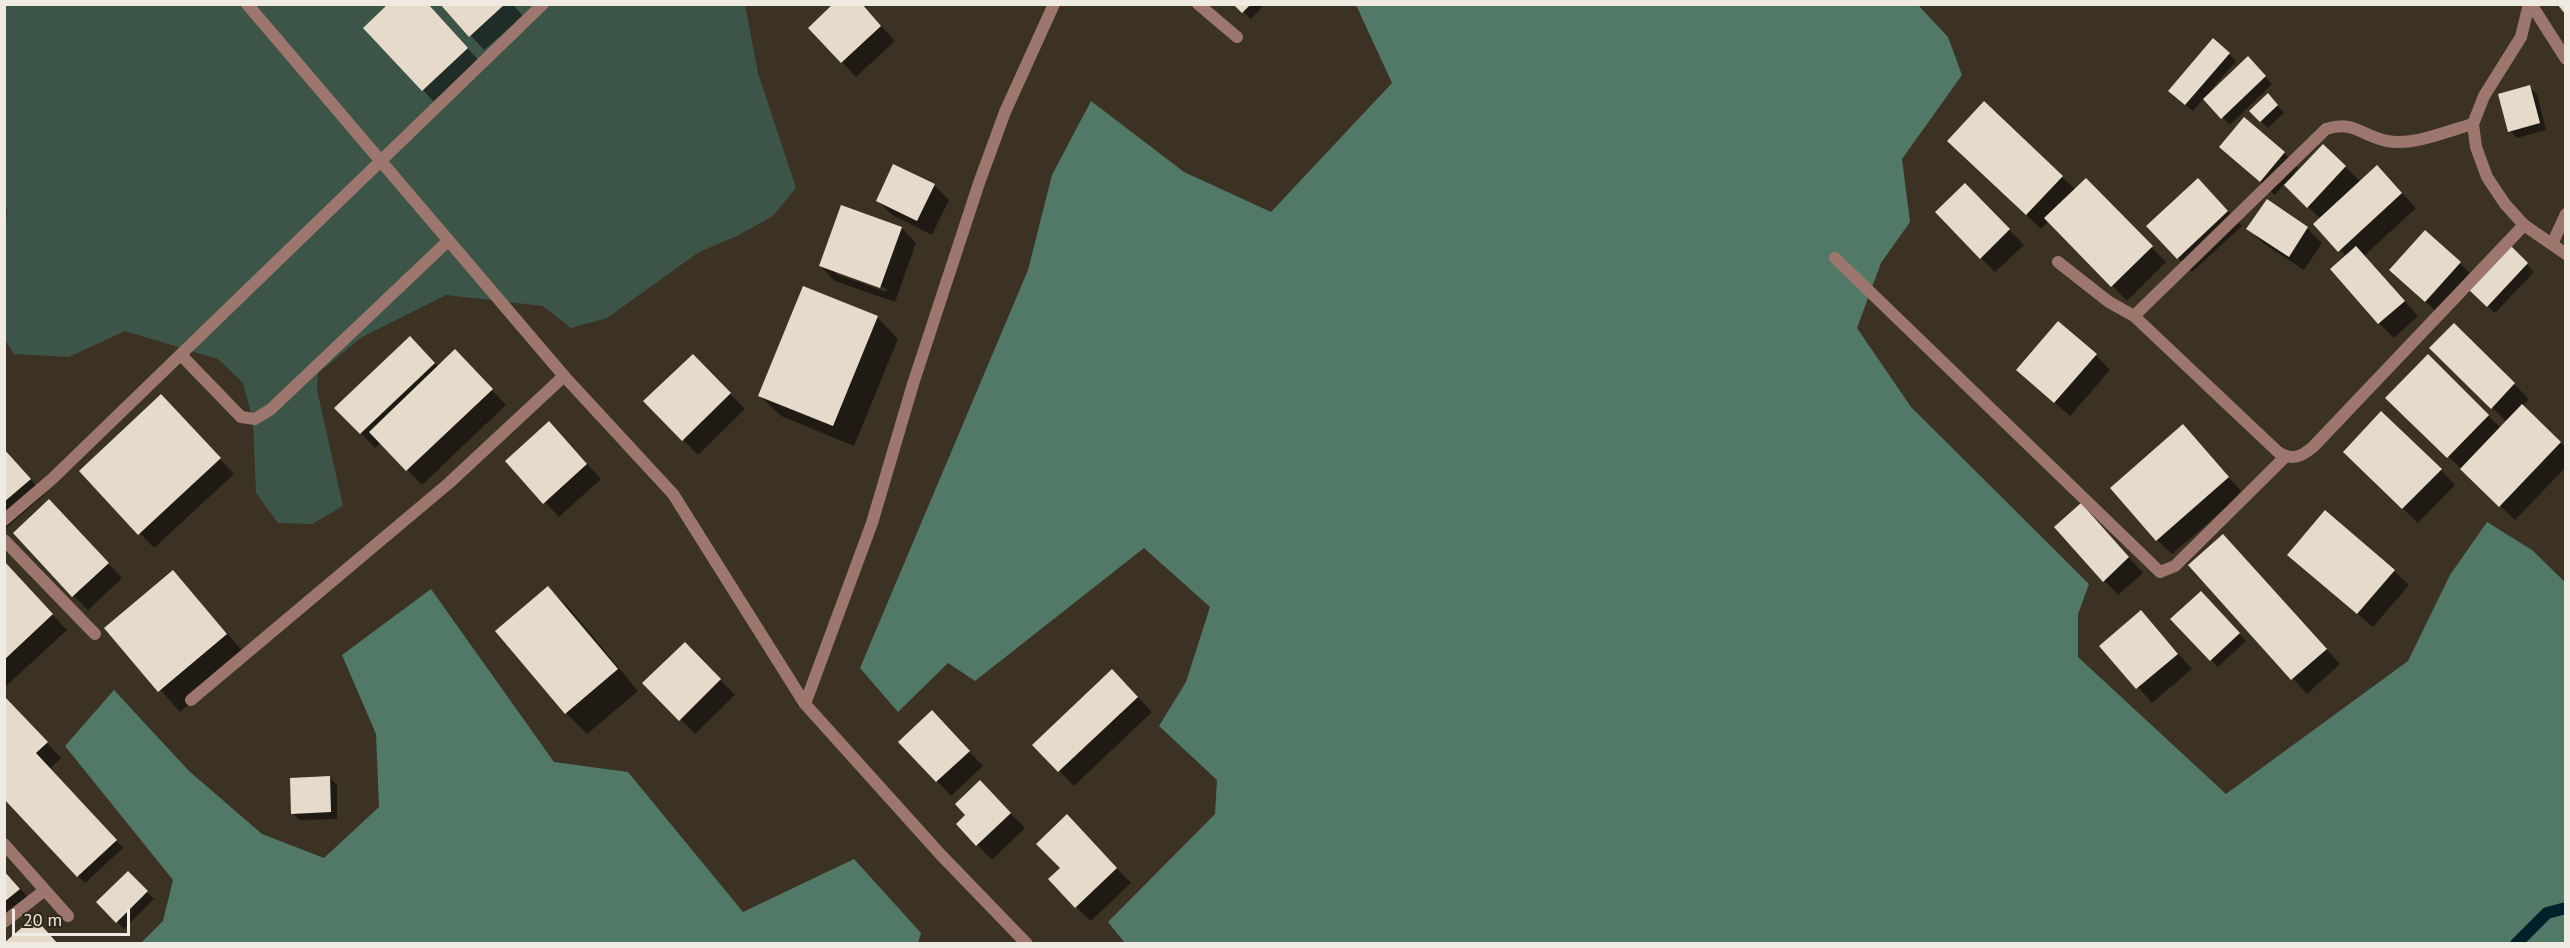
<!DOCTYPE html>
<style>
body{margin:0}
#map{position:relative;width:2570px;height:948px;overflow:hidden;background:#3b3224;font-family:"PT Sans",sans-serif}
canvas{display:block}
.frame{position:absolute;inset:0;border:6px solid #f0ebe2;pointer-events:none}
.scale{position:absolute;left:12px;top:909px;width:118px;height:27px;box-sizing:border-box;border:3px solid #f0ebe2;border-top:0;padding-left:8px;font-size:18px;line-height:21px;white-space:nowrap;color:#f0ebe2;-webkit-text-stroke:4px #31281b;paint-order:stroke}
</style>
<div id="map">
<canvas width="2570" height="948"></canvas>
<div class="frame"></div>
<div class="scale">20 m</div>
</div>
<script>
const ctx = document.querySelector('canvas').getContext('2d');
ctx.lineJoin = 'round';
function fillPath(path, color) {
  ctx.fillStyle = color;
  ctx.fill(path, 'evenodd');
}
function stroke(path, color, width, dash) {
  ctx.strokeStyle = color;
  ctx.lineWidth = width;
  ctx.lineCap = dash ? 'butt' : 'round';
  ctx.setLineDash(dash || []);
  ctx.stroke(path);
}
const green = new Path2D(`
 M5,4L745,5L758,73L796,188L773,216L737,236L699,252L607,318L571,328L543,306L446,295L362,337L318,373L317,390L343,506L312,524L278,523L256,493L253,420L243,383L218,359L125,331L69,357L14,354L5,340L4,247L7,210L5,206Z`);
const forest = new Path2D(`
 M1356,5H1918L1948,37L1962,75L1902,159L1910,222L1881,263L1857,328L1911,407L2089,584L2078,614V657L2226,794L2408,661L2450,575L2487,522L2532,550L2565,582V943H1125L1108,922L1215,814L1217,780L1159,726L1186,682L1210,607L1144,548L975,681L948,663L898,712L860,668L1028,270L1052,175L1091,101L1184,172L1271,212L1392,83Z
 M431,589L554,762L628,772L743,912L854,859L921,933L918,943H141L163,921L173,880L65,746L114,690L189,771L262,834L324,858L379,807L376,734L342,655Z`);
const shadow = new Path2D(`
 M427,4L482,64L437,105L365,28Z
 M442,4H512L523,16L484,50Z
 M831,4H861L895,41L856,77L810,28L833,7Z
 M1235,4H1265L1251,19Z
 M2229,54L2236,61L2210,91L2212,93L2248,58L2272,84L2230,125L2204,98L2193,111L2177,98Z
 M2529,87L2537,94L2546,130L2517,138L2510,131Z
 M2268,95L2284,113L2268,128L2251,111Z
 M2323,146L2361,182H2392L2416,208L2364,256L2418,316L2394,338L2379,323L2346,257L2321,219L2284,184L2275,195L2221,147L2284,153L2298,168L2294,173L2296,175Z
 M1963,155L2062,177L2076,190L2086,180L2166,262L2127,301L2049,221L2041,229Z
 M894,166L934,185L949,200L932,235L892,215L878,201Z
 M1965,185L2024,245L1995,272L1981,258Z
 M2212,194L2242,226L2192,272L2178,258Z
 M902,228L916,243L895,302L835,281L820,266ZM836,271L887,289L886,292L836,274Z
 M2307,228L2322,243L2304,270L2263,243L2248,229Z
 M2510,247L2534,272L2495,313L2470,289Z
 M2460,263L2474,278L2440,315L2406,284Z
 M877,317L898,339L854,446L781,416L759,395Z
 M2454,325L2529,399L2522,406L2566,448V467L2515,520L2387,398L2428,357L2501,428L2507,422L2431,348Z
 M425,353L438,367L469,366L506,405L422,485L381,442L375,448L337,408Z
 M2096,355L2110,370L2070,416L2033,384Z
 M693,356L745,409L698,455L646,401Z
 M176,411L234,474L154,548L81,471Z
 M549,423L601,479L559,517L507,461Z
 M2183,426L2243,493L2172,554L2157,540Z
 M4,448L44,495L4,530Z
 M2359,467L2441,470L2455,485L2418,523Z
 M64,516L122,578L88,610L73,595Z
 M2095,520L2143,573L2118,595L2104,580Z
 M2237,551L2340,664L2307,694L2191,565Z
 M2289,555L2394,571L2409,585L2373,627Z
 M4,563L67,630L4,688Z
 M173,572L247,656L180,712L106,628Z
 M548,588L570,609L638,691L587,734L566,713L497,631Z
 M2201,593L2246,641L2218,667L2173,619Z
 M2141,612L2192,669L2152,703L2102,646Z
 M685,644L735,695L695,734L645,683Z
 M1127,685L1152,712L1074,786L1034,745Z
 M4,697L61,758L49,769L123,848L85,883L78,876Z
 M946,727L983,766L951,796L900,742Z
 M330,778L337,785V819L300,820L292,813Z
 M980,782L1025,828L992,860L958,824L967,815Z
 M1081,831L1131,883L1091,921L1076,907Z
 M4,871L34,904L4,930Z
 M128,873L154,899L124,929L98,902Z`);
const stream = new Path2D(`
 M2516,944L2547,913L2566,908`);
const building = new Path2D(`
 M388,4H428L468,48L422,91L363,28Z
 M440,4H505L469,37Z
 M833,4H862L881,26L841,63L808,28Z
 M1233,4H1251L1242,13Z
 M2557,4H2566V15Z
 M2213,38L2230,53L2185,105L2168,91Z
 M2248,56L2266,76L2221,119L2203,99Z
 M2530,85L2540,123L2508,132L2498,94Z
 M2268,93L2278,105L2260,122L2249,111Z
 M1984,101L2063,176L2026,215L1947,141Z
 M2244,117L2285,152L2260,182L2219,147Z
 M2323,144L2346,166L2307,208L2284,185Z
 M893,164L935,184L917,221L876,201Z
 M2377,165L2402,193L2338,252L2313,224Z
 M2086,178L2153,246L2111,287L2044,218Z
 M2198,178L2228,211L2177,259L2146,226Z
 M1965,183L2010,229L1980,259L1935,212Z
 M2267,199L2308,227L2289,257L2246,229Z
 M841,205L902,227L880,288L819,266Z
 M2425,230L2461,262L2425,302L2389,270Z
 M2510,245L2528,263L2487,307L2468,289Z
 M2356,246L2405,301L2378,324L2330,269Z
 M803,286L878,316L833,426L758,396Z
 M2058,321L2097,354L2054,403L2016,370Z
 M2454,323L2515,383L2491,409L2429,348Z
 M410,336L435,363L360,434L334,408Z
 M455,349L493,389L406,471L369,432Z
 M693,354L731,393L682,441L643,401Z
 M2428,354L2489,415L2447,458L2385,398Z
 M161,394L221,458L138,535L79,471Z
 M2522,404L2561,442L2499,507L2460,469Z
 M2381,411L2442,469L2402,509L2343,452Z
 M549,421L587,464L543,504L505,461Z
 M2183,424L2229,477L2156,541L2110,488Z
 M4,449L31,479L4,502Z
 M49,499L109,563L72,597L13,533Z
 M2081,503L2129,557L2103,582L2054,527Z
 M2325,510L2395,570L2357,614L2287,555Z
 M2223,534L2327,649L2291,680L2188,565Z
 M4,561L53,614L4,660Z
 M173,570L227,634L158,692L104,628Z
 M548,586L618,669L565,714L495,631Z
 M2201,591L2240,633L2210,661L2170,619Z
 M2141,610L2178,654L2136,689L2099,646Z
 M685,642L721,679L679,721L642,683Z
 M1112,669L1138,697L1058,772L1032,745Z
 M4,696L48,742L36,753L117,840L77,877L4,799Z
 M932,710L970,751L936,782L898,742Z
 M330,776L331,812L291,814L290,778Z
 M980,780L1011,813L976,846L956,824L965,815L955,804Z
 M1067,814L1117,868L1075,908L1048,879L1060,868L1036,844Z
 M4,871L20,889L4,902Z
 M128,871L148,891L116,923L96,902Z
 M34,917L58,944H4V943Z`);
const service = new Path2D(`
 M1198,4L1237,37`);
const minor = new Path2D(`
 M2531,4L2566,59
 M2473,124C2447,131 2414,146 2387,141C2361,136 2355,120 2326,129L2134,316L2278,452C2292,461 2301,457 2313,447L2524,225
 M2552,244L2566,214
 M1835,258L2160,572L2175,566L2285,457
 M2058,262L2109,302L2134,316
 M181,355L241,417L255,419L271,409L448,241
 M4,520L52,479L543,4
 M4,540L95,634
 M191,700L449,483L564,376
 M4,844L68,916
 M4,922L45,890`);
const tertiary = new Path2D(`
 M247,4L564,376L673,494L805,704
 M2529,4L2521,37L2484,96L2473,124L2476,147L2487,177L2505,204L2524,225L2566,254
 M1027,944L941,855L805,704L872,523L913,384L979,183L1005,112L1054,4`);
fillPath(green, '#3d5449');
fillPath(forest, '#527967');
fillPath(shadow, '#0007');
stroke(stream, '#002129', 12);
fillPath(building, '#e6dbca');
stroke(service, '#9d776d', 12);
stroke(minor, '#9d776d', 12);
stroke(tertiary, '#9d776d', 12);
</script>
